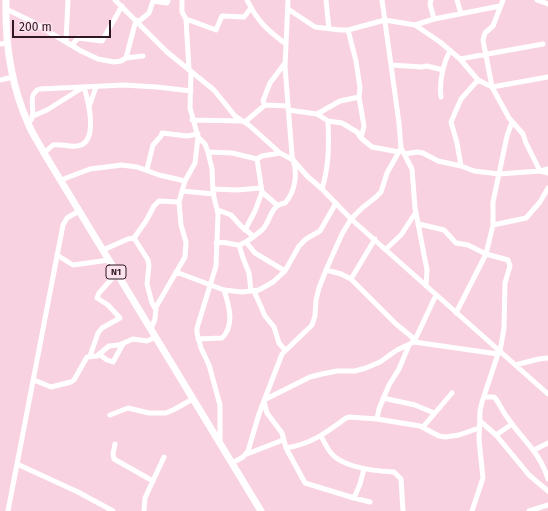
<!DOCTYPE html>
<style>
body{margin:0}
#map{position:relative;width:548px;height:511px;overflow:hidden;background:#f9d2e1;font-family:"Fira Sans",sans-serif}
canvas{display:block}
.scale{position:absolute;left:12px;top:20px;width:99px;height:18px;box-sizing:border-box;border:2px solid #2f1822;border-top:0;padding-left:5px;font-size:12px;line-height:14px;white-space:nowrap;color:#2f1822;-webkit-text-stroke:3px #fde3ed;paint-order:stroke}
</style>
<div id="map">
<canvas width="548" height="511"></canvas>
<div class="scale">200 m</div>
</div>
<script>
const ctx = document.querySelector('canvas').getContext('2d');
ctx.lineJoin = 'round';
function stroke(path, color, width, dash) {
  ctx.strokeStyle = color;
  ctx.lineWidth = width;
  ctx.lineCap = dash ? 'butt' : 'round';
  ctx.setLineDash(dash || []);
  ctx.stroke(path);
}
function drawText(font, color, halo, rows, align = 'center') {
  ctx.font = font + ' "Fira Sans",sans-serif';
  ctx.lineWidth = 3.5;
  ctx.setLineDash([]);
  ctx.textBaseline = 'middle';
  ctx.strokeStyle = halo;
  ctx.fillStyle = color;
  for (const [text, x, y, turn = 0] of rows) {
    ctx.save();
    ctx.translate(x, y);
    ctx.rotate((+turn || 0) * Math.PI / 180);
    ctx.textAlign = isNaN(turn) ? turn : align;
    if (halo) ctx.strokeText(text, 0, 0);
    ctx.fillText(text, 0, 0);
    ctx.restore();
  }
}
const minor = new Path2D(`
 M115,0L167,52L214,90L235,116L250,126L280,153L293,160C298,174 295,192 285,203C270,205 271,221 262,230C257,234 244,245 238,245C230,244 224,241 216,243
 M182,0V12L186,19L189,70
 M247,0C258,22 267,30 286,44
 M288,0L285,67L292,155L293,160L307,176L322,189L351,219L548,394
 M326,0L329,29
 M382,0L399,123L401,148L412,169L415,208L427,270L426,286
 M431,0L430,4L434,19
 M457,0L461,14
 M503,0L493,26L485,33L483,40L492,87L509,118L523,134L526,143L540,171L548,169
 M537,0L548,4
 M288,9L315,27L340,30H348L385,20L415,25L434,19L500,6
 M8,10L29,20L81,51L98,59L114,62L121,61L126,58L143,56
 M186,19L216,30L222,16L244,17L251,8
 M138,22L149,13L153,1L167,3L168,1L167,0
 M415,25L440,42L460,59L478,80L492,87L548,77
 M348,30L356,61L360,88L359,97L364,126L361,138
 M66,41L68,0
 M0,44L8,43
 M72,45L78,38L102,41L122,6
 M126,58L136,20
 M460,59L543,44
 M391,65L422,67L427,66L443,70
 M0,80L13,77
 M441,97C439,81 443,65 450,50
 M265,105L263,101L270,83L285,63
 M89,107L96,87
 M288,110L317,114L328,121L342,123L357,132L361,138L372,147L399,152
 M317,114L340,101L359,97
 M33,116L47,110L82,88
 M192,120L241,121
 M245,122L265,105L288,106
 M28,123C37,117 30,104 33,95L37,90L40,89L124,85L157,87L191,91
 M198,137L205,144L208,152L212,169L213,193L218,214L216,266L197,328V333L201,348L209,365L220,405V442
 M208,152L232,153L257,159L262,192L255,211L245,230
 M44,153L53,145C63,143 72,149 81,145C98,138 88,100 84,87
 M404,154L417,152L423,153L438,161L461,166L474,171L499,174L540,171L548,173
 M257,159L262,156L280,153
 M461,166L457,143L451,122L461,99L478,80
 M147,169L153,145L161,136L162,133L187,136L198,134
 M61,180L90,169L122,165L137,167L159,175L185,181
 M213,189L237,190L261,188
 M322,189C329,166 329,145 328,121
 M182,191L214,194
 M262,192L277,205
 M218,210L231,215L241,226L253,236
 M419,224L444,230L456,243L468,245L486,254L508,260L510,266L505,283L504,328L500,351
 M493,225L526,218L540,202L548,188
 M134,238L146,221L154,206L159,201L179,202
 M246,242L255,253L285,271
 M239,245L243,258L249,273L251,291
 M386,249L401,235L416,212
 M103,250L128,239L134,238L148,260L149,266L147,284L152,303L156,310
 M57,255L73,265L109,260
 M326,270L341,274L351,279L396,324L412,337L414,342
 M176,272L224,290L242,292L259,290L273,282L285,271L299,246L306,239L320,231L336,203
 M351,279L375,239
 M254,291L265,316L274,327L279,343L285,350
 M456,313L486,254L493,225V202L507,136L512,122
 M151,329L155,319L156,307L185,257L186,242L181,225L179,202L185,181L195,163L198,137L190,108L191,72
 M198,339L222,338C235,326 229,305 224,290
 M414,342L436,295
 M99,354L107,360L113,362L123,344
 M90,356L98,333L102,328L120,318L108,305L97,298L99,293L117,273
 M515,365L539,359L548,358
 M34,380L51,387L71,382L74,380L87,357L97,356L109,346L119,345L133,339L147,341L156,337
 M484,397H494L496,399C500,405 503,412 507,417C523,441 539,450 548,479
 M383,398L415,405L434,413
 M266,399L310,377L322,374L337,371H355L366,368L380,362L397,350L414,342L498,354
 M264,402L267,413L282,433L286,448L305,483L354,498L370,502
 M110,415L128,408L149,413H166L173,410L193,399
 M377,419L379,409L389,385L399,369L409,345
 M480,421L496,435L529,475L548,491
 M423,427L452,393
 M496,435L512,424
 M321,436C324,442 327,448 331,453C343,468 376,471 394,472L401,479L403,511
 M115,444L113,454L114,459L153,481
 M286,448C311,444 326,433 346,418L349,417L377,419L420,426L439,436L445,437L459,435L479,428
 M534,450L548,443
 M247,454L283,440
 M232,463L243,457L248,451L259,414L282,354L312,325L315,316L316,300L319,288L326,270L342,234L351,219L362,208L376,197L381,192L387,173L401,148
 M17,464L78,492L113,511
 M354,498L360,484L364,469
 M8,511L63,225L67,218L79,211
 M144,511L145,498L164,457
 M472,511L483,478L479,440L480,411L482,402L499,351
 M529,511L548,505`);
const highway = new Path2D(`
 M6,0C5,42 11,85 28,123C32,134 39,143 44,153L261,511`);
const shields = [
 [116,272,20]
];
const shieldNames = [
 ["N1",116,272]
];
stroke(minor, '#fff', 5);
stroke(highway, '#fff', 7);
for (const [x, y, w] of shields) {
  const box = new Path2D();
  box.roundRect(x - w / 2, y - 7, w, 14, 3);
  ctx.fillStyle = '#fde3ed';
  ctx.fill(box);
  stroke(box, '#2f1822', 1);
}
drawText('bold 9px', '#2f1822', null, shieldNames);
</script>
